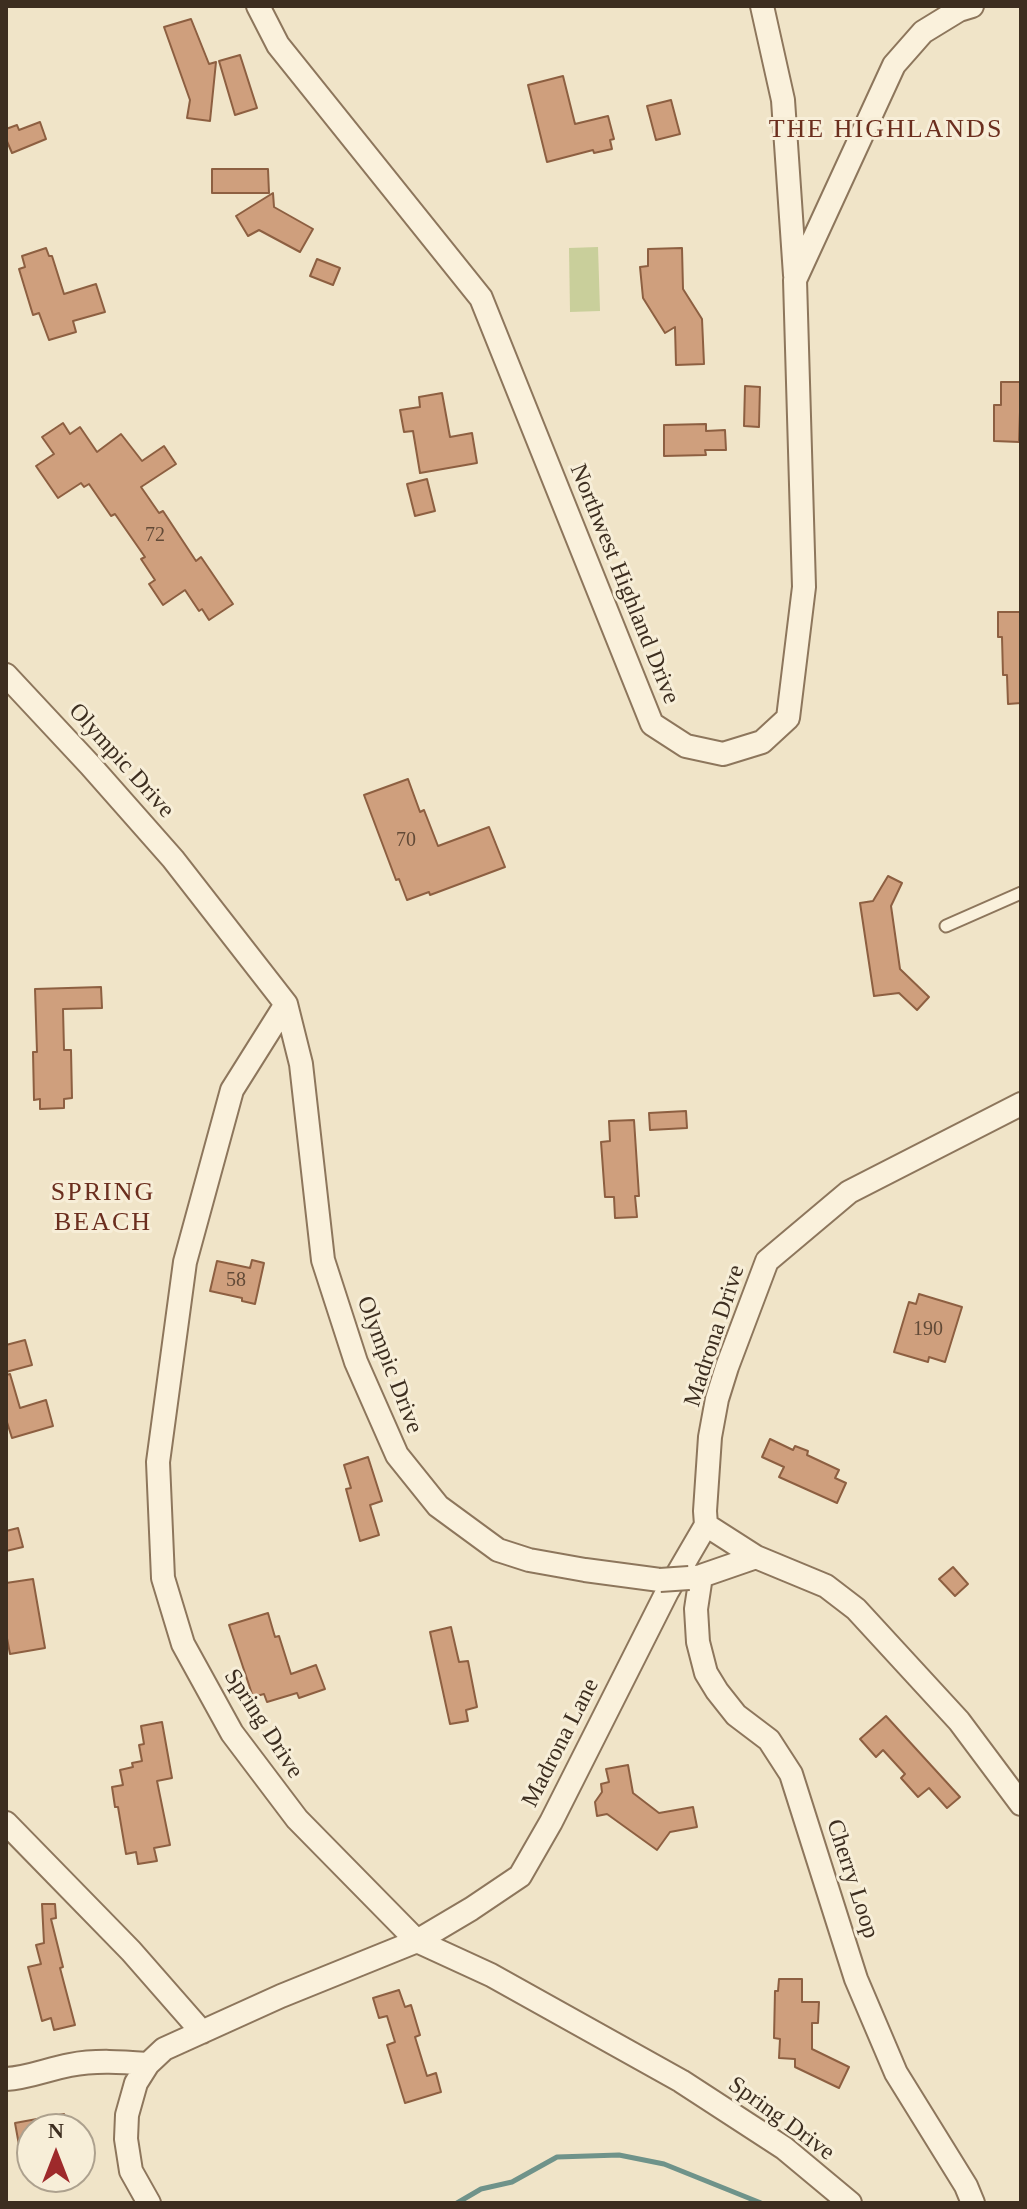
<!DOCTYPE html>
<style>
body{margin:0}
#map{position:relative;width:1027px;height:2209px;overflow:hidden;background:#f0e4c8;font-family:Georgia,serif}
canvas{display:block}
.frame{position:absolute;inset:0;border:8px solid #3d2e20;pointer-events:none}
.north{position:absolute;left:16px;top:2113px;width:80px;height:80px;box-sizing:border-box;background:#f7eed8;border:2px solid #ada18e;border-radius:50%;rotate:0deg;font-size:22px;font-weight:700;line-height:32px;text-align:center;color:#3d2e20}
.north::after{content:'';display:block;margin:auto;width:28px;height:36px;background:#9e2a2b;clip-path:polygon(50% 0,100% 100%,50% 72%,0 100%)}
</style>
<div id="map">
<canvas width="1027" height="2209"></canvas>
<div class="frame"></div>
<div class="north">N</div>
</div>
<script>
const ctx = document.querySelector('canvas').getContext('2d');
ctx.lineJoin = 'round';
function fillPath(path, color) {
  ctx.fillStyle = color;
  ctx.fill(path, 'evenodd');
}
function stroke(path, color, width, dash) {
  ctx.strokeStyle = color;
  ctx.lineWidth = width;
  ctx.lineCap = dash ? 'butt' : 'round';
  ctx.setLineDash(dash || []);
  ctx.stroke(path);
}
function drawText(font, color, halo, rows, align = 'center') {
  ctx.font = font + ' Georgia,serif';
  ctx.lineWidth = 6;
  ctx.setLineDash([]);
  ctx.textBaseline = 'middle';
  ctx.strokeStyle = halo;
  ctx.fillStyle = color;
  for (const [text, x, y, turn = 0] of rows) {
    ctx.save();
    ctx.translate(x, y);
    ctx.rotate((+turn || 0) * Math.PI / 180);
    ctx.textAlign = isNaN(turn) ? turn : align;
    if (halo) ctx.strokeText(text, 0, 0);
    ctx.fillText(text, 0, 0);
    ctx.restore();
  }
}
const green = new Path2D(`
 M598,247L600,311L570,312L569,248Z`);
const stream = new Path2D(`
 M457,2203L481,2189L512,2182L557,2157L619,2155L664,2164L761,2203`);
const building = new Path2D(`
 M191,19L209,64L216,62L210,121L187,118L190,100L164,27Z
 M240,55L257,108L235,115L219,61Z
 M563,76L575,124L608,116L614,139L610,140L612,149L594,153L593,150L547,162L528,85Z
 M671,100L680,134L656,140L647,106Z
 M40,122L46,139L12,153L6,139V129L17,125L19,130Z
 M212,169H268L269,193H212Z
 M273,193L274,207L313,229L300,252L259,230L248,236L236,216Z
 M46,248L49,256H52L64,294L96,284L105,312L73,321L76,332L49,340L39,313L33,315L19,269L25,267L22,256Z
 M682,248L683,289L702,319L704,364L676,365L675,327L665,333L643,298L640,267L648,266V249Z
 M317,259L340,268L333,285L310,276Z
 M1001,382H1021L1019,442L994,441V405H1001Z
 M745,386L760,387L759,427L744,426Z
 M442,393L450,437L472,433L477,463L420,473L413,431L404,432L400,410L420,407L419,397Z
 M63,423L70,434L80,427L97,452L121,434L142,461L164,446L176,464L141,487L159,513L163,511L196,561L201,557L233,604L209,620L202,609L199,611L185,590L163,605L149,584L155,580L141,559L145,557L115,514L111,516L89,484L84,487L81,483L58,498L36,466L54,454L42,437Z
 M706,424V431L725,430L726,450H705L706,455L664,456V425Z
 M427,479L435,511L415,516L407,484Z
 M998,612H1021V703L1008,704L1007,675H1003L1002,637H998Z
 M408,779L420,812L424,810L438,846L489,827L505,867L430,895L429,892L407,900L399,879L396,880L364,795Z
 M888,876L902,883L891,906L900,969L929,997L917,1010L899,993L874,996L860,903L873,901Z
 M101,987L102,1008L63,1009L64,1050H71L72,1098L64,1099V1108L40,1109V1099L34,1100L33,1052H37L35,989Z
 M686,1111L687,1128L650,1130L649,1113Z
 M634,1120L639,1196H635L637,1217L615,1218L614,1197H605L601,1142L610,1141L609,1121Z
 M252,1260L264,1263L255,1304L242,1301V1298L210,1291L217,1261L250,1268Z
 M919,1294L962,1307L945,1362L929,1357L928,1362L894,1352L909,1302L916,1304Z
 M25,1340L32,1365L6,1372V1345Z
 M10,1374L20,1408L46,1400L53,1426L12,1438L6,1419V1375Z
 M770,1439L793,1450L795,1446L808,1451L807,1455L839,1470L835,1478L846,1483L837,1503L779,1477L784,1467L762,1457Z
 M368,1457L382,1501L370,1505L379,1535L360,1541L346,1489L351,1488L344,1465Z
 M18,1528L23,1547L6,1551V1531Z
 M953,1567L968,1584L955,1596L939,1579Z
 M33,1579L45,1648L10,1654L6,1633V1583Z
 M268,1613L275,1637L279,1636L291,1674L316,1665L325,1689L299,1698L297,1693L267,1702L264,1694L253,1697L229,1625Z
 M451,1627L459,1662L468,1661L477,1707L466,1710L468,1721L450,1724L430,1632Z
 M886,1716L960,1797L947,1808L929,1788L918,1797L901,1778L905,1774L883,1750L876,1757L860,1739Z
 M162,1722L172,1778L157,1781L170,1845L154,1848L157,1861L138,1864L136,1852L126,1854L118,1807H115L112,1787L123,1785L120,1770L133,1767L132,1763L142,1761L139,1745L144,1744L141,1726Z
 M628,1765L633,1793L659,1813L693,1807L697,1827L670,1832L657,1850L607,1814L597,1816L595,1802L602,1792L601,1784L609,1782L606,1769Z
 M42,1904H55L56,1918L51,1919L63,1967L60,1968L75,2025L54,2030L51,2018L42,2021L28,1967L41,1964L36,1945L44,1943Z
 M779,1979H802V2002H819L818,2023H812V2049L849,2067L839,2088L795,2067V2059L779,2058L780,2039L774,2038L775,1991H778Z
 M399,1990L405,2007L411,2005L420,2035L415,2037L427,2076L436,2073L441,2092L405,2103L387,2045L395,2042L387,2016L379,2018L373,1998Z
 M64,2114L67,2129H32V2142L19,2145L15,2123Z`);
const lane = new Path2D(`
 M946,926L1021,893`);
const street = new Path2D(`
 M258,6L278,45L481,298L652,724L686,746L723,754L762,742L788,718L804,587L795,280L894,65L923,32L959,10L972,6
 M762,6L783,100L795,275
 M6,675L90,765L173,859L286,1004L301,1064L323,1260L356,1362L397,1455L438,1506L498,1550L529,1560L585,1570L660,1580
 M286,1004L232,1090L185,1262L158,1462L163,1578L183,1644L232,1733L297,1819L417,1941L491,1975L681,2081L784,2148L850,2203
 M756,1557L706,1525L705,1511L710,1437L717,1399L727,1367L767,1261L849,1192L1021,1104
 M701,1576L696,1609L698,1642L706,1673L717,1691L736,1715L769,1740L791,1774L856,1979L896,2073L966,2186L973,2203
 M690,1578L701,1576L756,1557L826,1586L856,1609L959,1721L1021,1804
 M6,1823L131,1951L202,2032
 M6,2079C28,2078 48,2069 70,2065C96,2060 122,2062 148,2064
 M149,2203L131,2171L126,2139L127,2115L136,2083L148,2064L164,2049L281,1996L417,1941L471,1909L520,1876L551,1822L667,1592L706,1525`);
const streetBridge = new Path2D(`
 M660,1580L689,1578`);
const numberNames = [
 ["72",155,536],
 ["70",406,841],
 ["58",236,1281],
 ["190",928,1330]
];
const streetNames = [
 ["Northwest Highland Drive",624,584,68],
 ["Olympic Drive",121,761,48],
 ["Madrona Drive",715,1336,-72],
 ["Olympic Drive",389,1365,69],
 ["Spring Drive",263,1724,57],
 ["Madrona Lane",561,1743,-63],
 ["Cherry Loop",852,1879,72],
 ["Spring Drive",781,2119,36]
];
const neighbourhoodNames = [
 ["THE HIGHLANDS",886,130],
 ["SPRING",103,1193],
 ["BEACH",103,1223]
];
fillPath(green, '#c9cf9b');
stroke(stream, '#6f938a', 5);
fillPath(building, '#cf9f7d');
stroke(building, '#8d5f41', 2);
stroke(lane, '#8d765c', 15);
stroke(street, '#8d765c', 26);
stroke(lane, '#faf1dc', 11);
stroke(street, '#faf1dc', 22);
stroke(streetBridge, '#8d765c', 26, []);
stroke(streetBridge, '#faf1dc', 22);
drawText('20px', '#624a37', null, numberNames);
drawText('24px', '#3d2e20', '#f7eed8', streetNames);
ctx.letterSpacing = '2px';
drawText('26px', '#6b2e1e', '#f7eed8', neighbourhoodNames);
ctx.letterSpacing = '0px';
</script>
